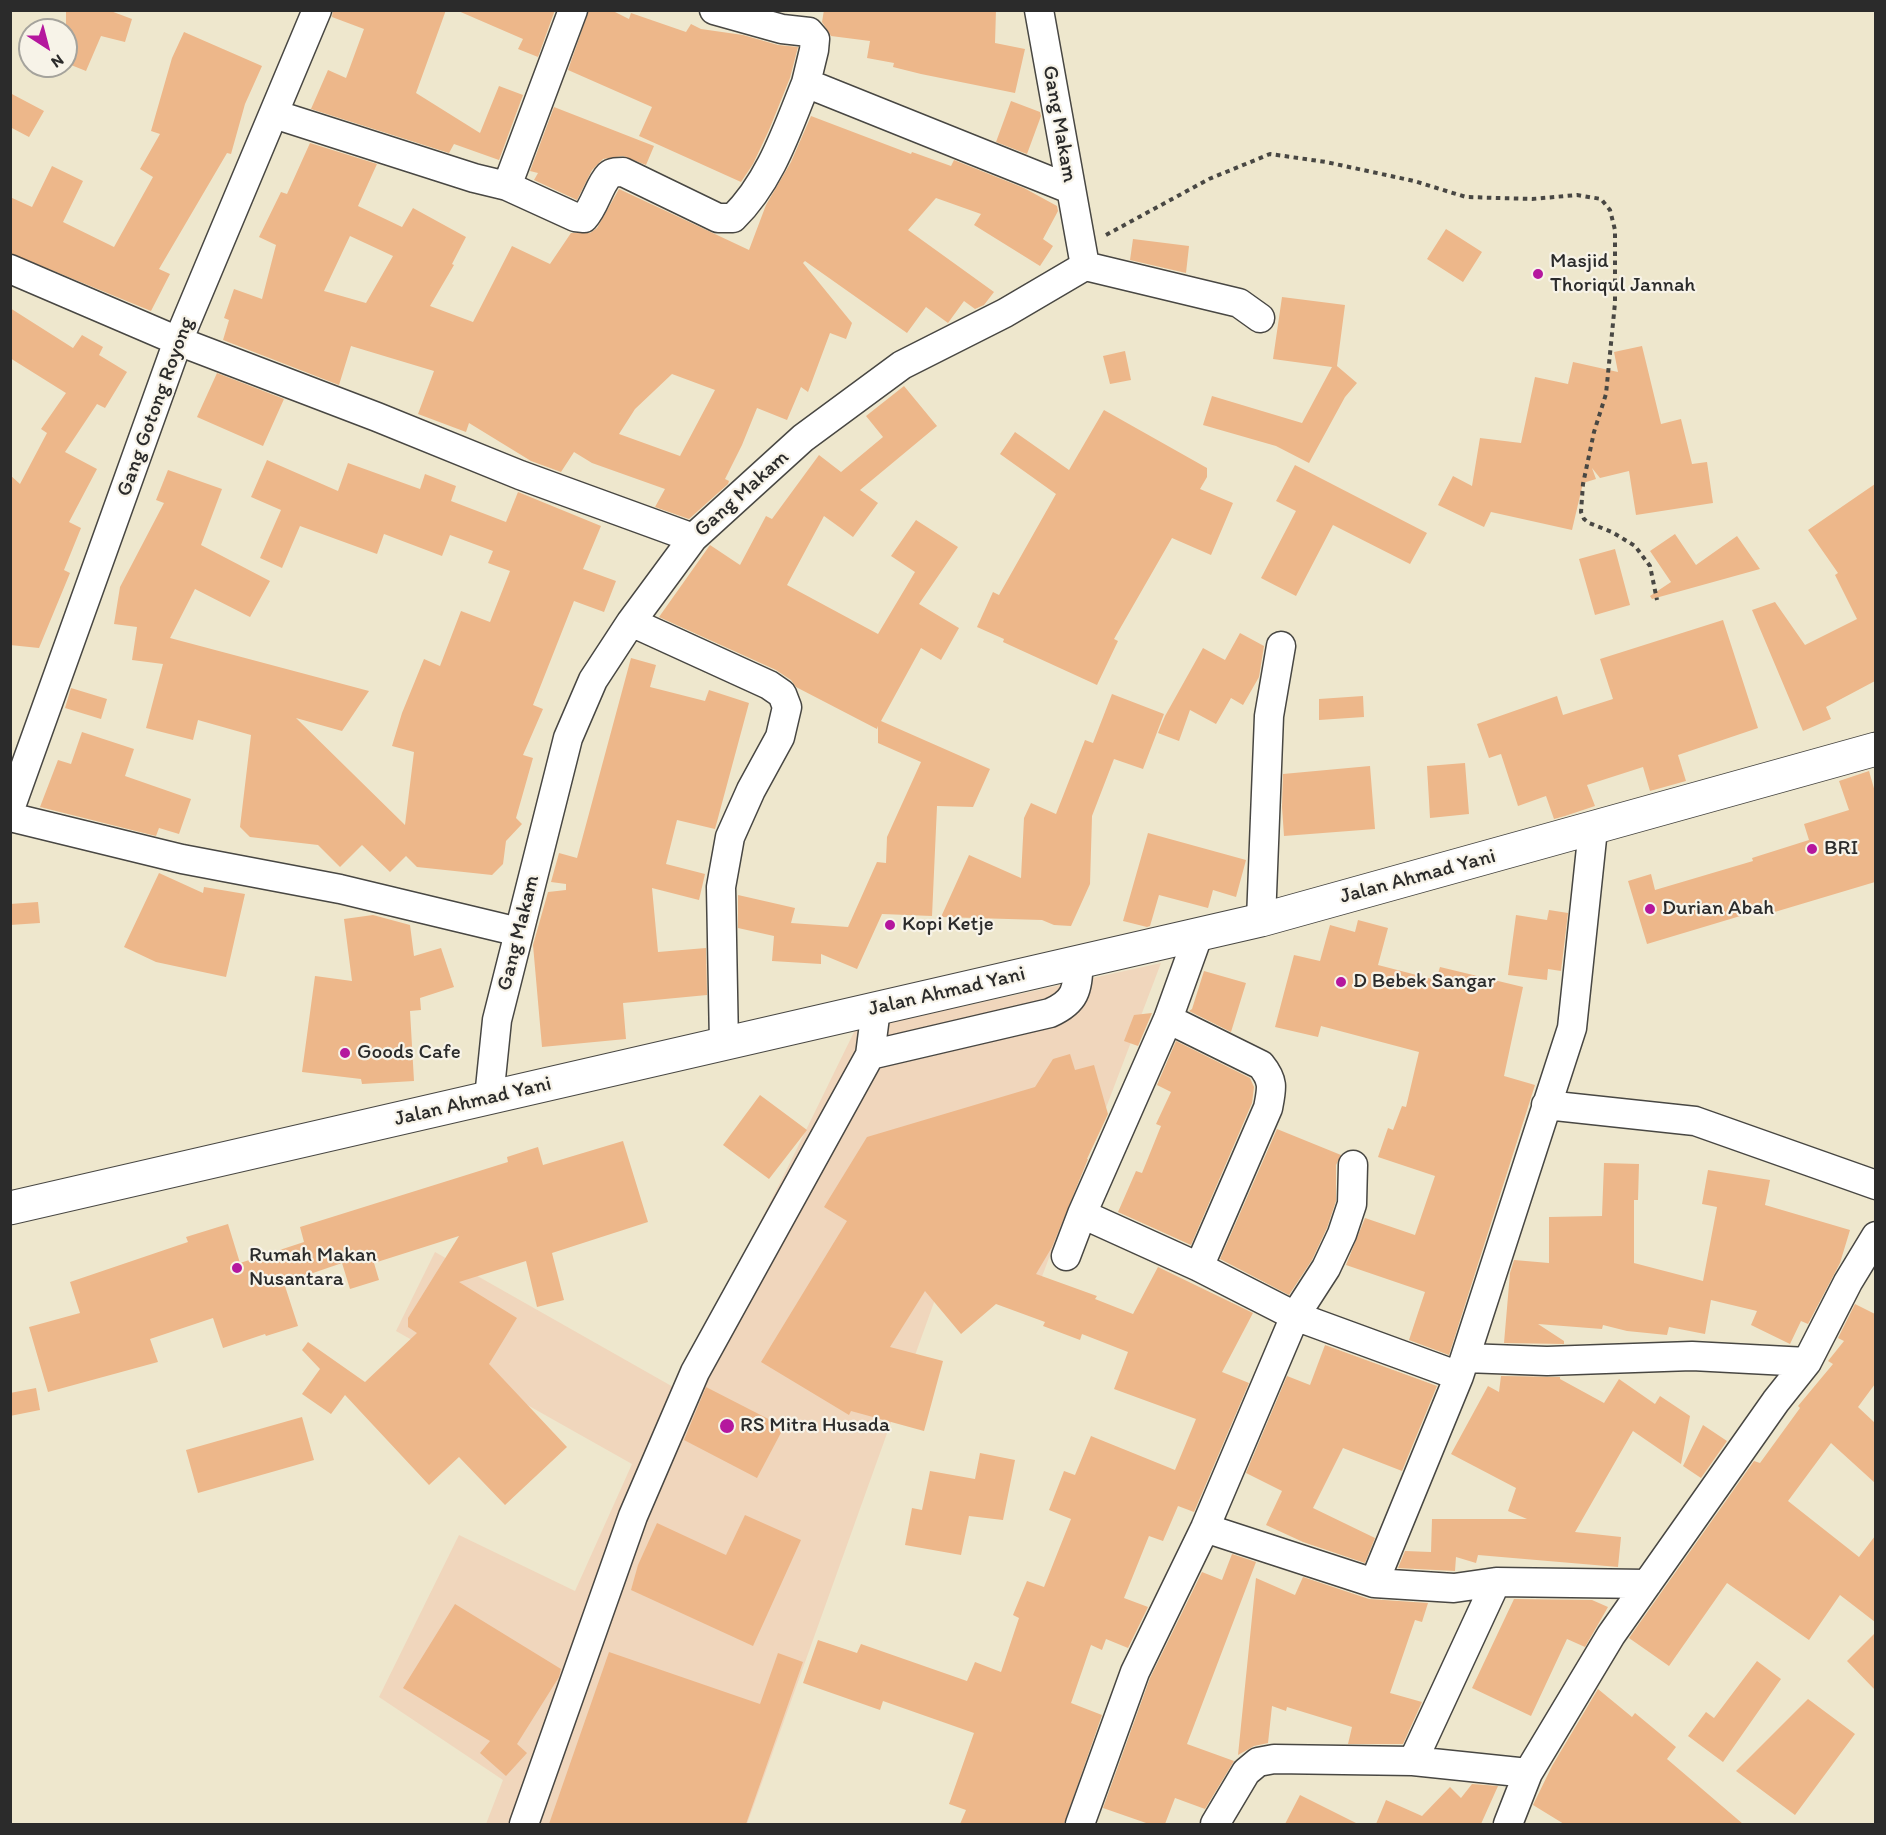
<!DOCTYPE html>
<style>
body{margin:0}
#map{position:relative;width:1886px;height:1835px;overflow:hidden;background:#eee7cd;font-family:Itim,sans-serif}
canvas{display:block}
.frame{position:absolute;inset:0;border:12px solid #2b2b2b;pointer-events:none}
.north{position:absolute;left:18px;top:18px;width:60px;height:60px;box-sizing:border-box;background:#f7f3e8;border:2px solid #a5a39c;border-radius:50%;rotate:144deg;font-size:16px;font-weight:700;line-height:24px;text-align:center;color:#2b2b2b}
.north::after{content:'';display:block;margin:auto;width:21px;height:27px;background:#b5179e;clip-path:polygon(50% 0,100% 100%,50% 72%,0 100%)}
</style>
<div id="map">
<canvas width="1886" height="1835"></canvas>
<div class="frame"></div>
<div class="north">N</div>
</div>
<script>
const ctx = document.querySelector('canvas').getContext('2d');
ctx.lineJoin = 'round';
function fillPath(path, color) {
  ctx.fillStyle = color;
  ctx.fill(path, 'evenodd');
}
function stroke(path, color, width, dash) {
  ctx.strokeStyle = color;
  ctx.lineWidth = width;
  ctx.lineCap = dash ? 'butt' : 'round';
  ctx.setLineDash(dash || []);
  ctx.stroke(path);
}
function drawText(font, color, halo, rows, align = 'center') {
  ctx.font = font + ' Itim,sans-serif';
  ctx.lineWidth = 4.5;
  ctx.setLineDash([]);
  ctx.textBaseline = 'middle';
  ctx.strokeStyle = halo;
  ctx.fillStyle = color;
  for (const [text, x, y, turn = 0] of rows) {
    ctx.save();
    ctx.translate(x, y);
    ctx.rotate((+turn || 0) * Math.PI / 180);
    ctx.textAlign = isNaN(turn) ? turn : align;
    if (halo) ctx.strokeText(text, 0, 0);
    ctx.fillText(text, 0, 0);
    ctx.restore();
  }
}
const built = new Path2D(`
 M1161,963L1038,1287L947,1266L747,1824H486L503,1780L379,1697L459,1535L575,1591L632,1464L396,1331L435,1252L675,1388L782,1179L855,1030Z`);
const building = new Path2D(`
 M66,10H108L132,19L125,42L101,36L86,71L66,63Z
 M333,10H446L416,93L480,133L499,86L523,95L499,160L454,144L449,153L311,109L328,70L346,78L364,29L332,17Z
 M456,10H555L538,57L518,49L523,39Z
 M589,10H611L629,19L631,13L686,32L691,24L701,29L743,35L778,45L798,47L790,78L769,130L753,164L741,182L639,136L652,107L568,70Z
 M824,10H996L995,43L1025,49L1015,93L921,74L893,67L894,63L867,58L870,41L831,36L822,22Z
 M184,32L262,66L245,104L231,154L227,153L159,269L170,274L151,311L10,253V197L32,207L52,166L83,181L63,222L114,247L153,177L140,169L160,134L151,131L172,58Z
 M10,93L44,111L29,137L10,127Z
 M1011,101L1040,112L1041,116L1027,154L996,142Z
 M554,107L654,146L646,165L623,156L603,159L592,170L577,200L534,180L538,173L530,171Z
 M811,116L911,154L912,152L951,166L954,160L1024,188L1057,206L1058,211L1043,239L1053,246L1040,266L974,225L981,214L936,198L908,230L994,292L984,305L975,309L964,301L948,323L926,307L907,333L805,261L803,263L852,323L846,339L830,333L808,392L801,387L787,420L757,408L742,445L725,479L729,481L728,484L689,519L655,507L665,489L592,463L574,452L561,472L531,461L469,423L466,432L418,414L434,371L351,346L339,385L223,340L229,320L224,318L234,289L262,299L276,245L259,237L281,192L287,194L310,143L377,164L358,206L402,227L413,208L466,237L452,264L454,265L430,306L473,322L512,246L550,264L571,233H590L597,228L619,189L749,250L766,205L791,162ZM350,236L393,256L366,303L324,291ZM672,374L715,390L680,456L619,434L635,409Z
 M1446,229L1482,252L1463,282L1427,259Z
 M1133,239L1189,246L1186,273L1130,260Z
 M1282,297L1345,305L1337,366L1357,383L1345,397L1309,463L1276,446L1203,425L1212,396L1302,423L1332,367L1273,359Z
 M10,308L73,348L82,335L103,347L99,355L127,372L105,408L97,404L65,452L97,469L69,522L81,528L64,570L70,573L39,648L10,645V475L20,484L47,433L41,429L66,393L10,358Z
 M1642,346L1661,424L1681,419L1692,464L1707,462L1713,503L1636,515L1629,471L1600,478L1592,468L1596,479L1583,483L1572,530L1491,512L1484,527L1438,505L1453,476L1472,486L1480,438L1521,443L1535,377L1568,384L1573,362L1618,372L1614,352Z
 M1125,351L1131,380L1110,384L1103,356Z
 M217,373L284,399L263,446L197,417Z
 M904,386L937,426L860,490L878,503L853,537L824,516L787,585L878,634L915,572L891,556L916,520L958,547L919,604L959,628L941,660L921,648L881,721L990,769L973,807L937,806L932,916L882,914L857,969L821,954V964L772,961L774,936L738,928V895L795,908L791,923L848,927L877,862L886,863L887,837L921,762L878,743V726L877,729L796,687L791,680L776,670L659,617L710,545L740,565L766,516L772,519L819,455L841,472L883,437L866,416Z
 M1104,410L1207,468V477L1200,489L1233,503L1211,555L1172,538L1114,639L1118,641L1097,685L1003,642L1004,639L977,627L993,592L999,595L1056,494L1000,454L1015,432L1069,470Z
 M267,460L338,491L348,463L420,489L425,474L456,486L451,501L506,522L518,492L601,526L583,569L616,581L604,612L574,601L533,705L543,709L523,755L533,758L516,818L522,824L506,841L503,864L492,875L417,867L406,856L390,872L362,845L340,867L318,845L250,837L240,827L251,735L198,720L193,740L146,728L163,664L132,660L137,627L114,624L120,587L164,503L156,500L168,470L222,489L201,545L270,581L250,617L195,589L170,638L369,691L342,731L296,718L405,825L414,752L392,746L402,713L424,659L440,666L461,611L490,622L510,571L488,563L493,551L450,535L442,556L384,534L377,554L300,526L282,568L260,558L281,510L251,497Z
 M1295,465L1427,533L1410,564L1333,525L1296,596L1261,578L1296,511L1276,501Z
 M1875,484V681L1826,707L1831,719L1803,731L1752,610L1775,602L1805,645L1857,619L1835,575L1838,573L1808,530Z
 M1675,534L1696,565L1737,536L1760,569L1652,599L1650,596L1671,582L1650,551Z
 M1615,549L1630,605L1595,615L1579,559Z
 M1723,620L1758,728L1678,755L1686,781L1650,791L1643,767L1587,785L1595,806L1565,816L1554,819L1546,796L1518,806L1501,754L1489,758L1477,724L1557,696L1563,715L1613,699L1600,659Z
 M1240,633L1264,646L1259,677L1243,705L1231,698L1216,724L1190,710L1179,741L1158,733L1165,716L1203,648L1225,660Z
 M631,658L656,665L650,687L705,701L709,690L749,703L715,829L677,820L666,864L705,874L699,900L652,888L658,952L706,948L707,995L623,1003L626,1039L542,1047L533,945L548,892L566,890V884L551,882L559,853L577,858Z
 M71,688L107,699L101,719L65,708Z
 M1112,694L1164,714L1143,769L1114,759L1092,816L1090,884L1071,926L1054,925L1042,920L941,917L969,855L1021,878L1024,818L1031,803L1056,814L1085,740L1093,743Z
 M1363,696L1364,717L1319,720V699Z
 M82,732L134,749L125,776L191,799L179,834L159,828L156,836L40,807L58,760L71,764Z
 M1465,763L1469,814L1430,818L1427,766Z
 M1370,766L1375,829L1284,836L1282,807L1283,774Z
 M1869,771L1875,792V882L1768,914L1767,908L1647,944L1628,881L1651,874L1655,890L1753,861L1752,858L1809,840L1804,824L1849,810L1839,781Z
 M1148,833L1246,860L1236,897L1213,890L1208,908L1159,895L1150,926L1147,927L1123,921Z
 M159,873L203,893L204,887L245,894L226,977L156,962L124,947Z
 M38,902L40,923L10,925V904Z
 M1549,910L1568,913L1561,971L1548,969L1547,980L1508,975L1516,915L1547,920Z
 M373,915L410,925L414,956L441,948L454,987L420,998L421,1010L410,1011L414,1081L362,1084L361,1079L302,1072L315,976L352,981L344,919Z
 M1358,920L1388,928L1378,965L1436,980L1440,967L1523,987L1504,1076L1535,1085L1449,1355L1409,1340L1425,1292L1346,1265L1365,1218L1415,1235L1435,1176L1378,1157L1388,1128L1393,1130L1402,1106L1406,1107L1419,1052L1321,1026L1318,1037L1275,1027L1294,955L1320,961L1330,925L1355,932Z
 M1204,971L1246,983L1231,1032L1189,1011L1192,1009Z
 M1152,1013L1138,1046L1124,1041L1134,1015Z
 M1176,1041L1250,1078L1254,1087L1252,1103L1191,1245L1118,1212L1136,1171L1142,1173L1161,1126L1156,1124L1171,1092L1157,1085Z
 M1070,1054L1075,1070L1094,1065L1108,1114L1087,1159H1088L1052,1247L1036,1274L1097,1296L1095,1299L1133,1314L1158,1267L1253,1313L1222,1372L1249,1383L1194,1512L1178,1506L1163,1541L1149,1536L1124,1598L1148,1607L1128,1648L1106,1639L1102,1650L1091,1645L1071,1703L1102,1715L1064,1824H960L966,1810L949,1804L974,1733L883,1701L880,1710L803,1683L818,1640L857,1653L861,1644L967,1681L975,1662L1001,1672L1019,1618L1013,1615L1027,1581L1044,1587L1071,1519L1049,1510L1064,1471L1075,1475L1091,1436L1175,1470L1196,1419L1114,1389L1128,1352L1082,1334L1080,1340L1043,1326L1045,1322L996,1304L961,1334L925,1291L890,1347L943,1361L924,1431L851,1411L849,1415L761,1362L847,1221L824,1207L867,1137L1035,1087L1053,1059Z
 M760,1095L807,1130L769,1179L723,1145Z
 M1277,1129L1341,1155L1336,1165V1201L1327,1228L1312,1260L1289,1295L1220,1259Z
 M623,1141L648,1222L552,1253L564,1300L537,1307L526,1261L459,1282L517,1318L489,1364L567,1447L505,1505L459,1457L429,1485L345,1395L331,1414L302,1394L320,1369L302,1350L308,1342L365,1382L417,1333L408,1327V1318L459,1236L374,1263L379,1280L350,1289L342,1263L284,1283L298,1326L266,1336L265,1334L223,1348L213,1318L150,1339L158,1362L48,1392L29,1327L80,1313L70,1282L188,1242L186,1237L228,1224L240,1263L304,1242L300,1227L508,1162L507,1157L538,1147L543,1165Z
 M1604,1163L1639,1164L1638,1200H1634V1263L1703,1281L1717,1207L1702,1204L1708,1170L1770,1180L1765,1205L1850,1230L1840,1263L1808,1324L1801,1321L1790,1344L1751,1325L1757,1311L1711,1300L1705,1334L1669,1327L1667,1335L1627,1331L1603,1325L1602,1329L1538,1324L1564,1341V1344L1504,1343L1510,1273L1514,1260L1549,1263V1217L1602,1216Z
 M1855,1304L1875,1314V1384L1858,1407L1875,1423V1483L1831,1443L1788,1501L1859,1557L1875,1536V1622L1840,1595L1809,1640L1727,1583L1669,1666L1629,1638L1754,1461L1760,1463L1800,1408L1798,1406L1833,1364L1828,1361L1844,1341L1838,1338Z
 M1325,1345L1437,1386L1402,1471L1343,1448L1313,1508L1375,1538L1365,1563L1303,1542L1266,1525L1282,1491L1246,1473L1287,1376L1310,1385Z
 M1501,1376L1560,1377V1379L1604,1403L1619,1379L1655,1404L1660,1396L1690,1416L1681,1464L1633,1431L1575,1532L1621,1537L1618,1567L1478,1555L1476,1563L1456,1557L1455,1571L1398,1568L1405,1551L1431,1552L1432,1519H1527L1508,1511L1516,1488L1451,1454L1488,1386L1499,1392Z
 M706,1387L784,1427L757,1478L684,1440Z
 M36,1388L40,1410L10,1416V1393Z
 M302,1417L314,1460L198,1493L186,1450Z
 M1703,1425L1727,1441L1701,1478L1683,1466Z
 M980,1453L1015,1460L1003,1520L969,1516L961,1555L905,1545L912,1508L922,1510L930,1471L975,1479Z
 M745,1515L801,1540L753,1646L631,1590L638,1565L657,1523L726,1555Z
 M1232,1554L1256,1562L1187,1744L1234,1761L1205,1809L1175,1798L1165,1824H1149L1103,1808L1150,1678L1202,1572L1222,1580Z
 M1303,1577L1369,1599L1428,1603L1422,1622L1415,1620L1390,1693L1422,1702L1403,1744H1348L1352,1727L1287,1707L1286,1711L1272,1706L1268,1743L1254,1746L1238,1755L1256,1578L1295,1595Z
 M1514,1599L1592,1600L1608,1607L1585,1647L1567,1639L1531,1716L1472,1688Z
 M455,1604L561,1669L559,1677L517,1744L527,1753L506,1776L480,1753L490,1741L403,1688Z
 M1875,1633V1690L1847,1661Z
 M609,1652L760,1704L778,1653L803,1662L746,1824H549Z
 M1757,1661L1781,1679L1723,1762L1688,1736L1706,1712L1714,1718Z
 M1598,1689L1632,1717L1635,1713L1676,1747L1667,1759L1743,1824H1564L1533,1805L1552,1766Z
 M1808,1699L1855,1734L1795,1815L1736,1771Z
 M1472,1784L1498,1786L1481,1824H1376L1386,1800L1422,1816L1450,1787L1461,1798Z
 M1300,1795L1358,1824H1285Z`);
const path = new Path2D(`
 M1106,235L1209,179L1270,154L1326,162L1414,181L1466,197L1532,199L1577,195L1601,199L1610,210L1615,230V303L1606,394L1594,432L1583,484L1581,512L1584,519L1589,523L1612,532L1635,546L1650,566L1657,600`);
const minor = new Path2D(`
 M714,10L782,29L809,32L815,39L814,50L806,83L1070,189
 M274,114L474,178L507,186L573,10
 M507,186L575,217L584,218C595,206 599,185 609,175C612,172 618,172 623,172L718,218H733C770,182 787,130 806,83
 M1085,266L1239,303L1260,318
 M10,269L178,341L377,417L520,475L693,538
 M631,622L769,685L782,694L787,707L780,737L751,790L730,837L721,887L724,1044
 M10,809L178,341L317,10
 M10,817L182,859L340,889L519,932
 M1261,920L1269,716L1281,646
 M876,1009L870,1055L1050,1013C1077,1001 1077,989 1079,962
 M1168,1019L1261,1065C1274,1081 1272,1088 1268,1108L1199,1267
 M489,1098L497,1020L568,738L593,680L631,622L693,538L803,438L902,365L1005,313L1085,266L1039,10
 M1546,1105L1695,1121L1876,1185
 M1082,1214L1199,1267L1295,1316L1459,1376
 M1066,1256L1082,1214L1168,1019L1199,933
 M1465,1358L1547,1361L1692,1356L1807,1362
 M1205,1528L1374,1583L1454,1588L1496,1582L1647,1584
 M1374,1583L1459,1376L1572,1028L1593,829
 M1413,1761L1496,1582
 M524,1824L633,1516L695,1372L870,1055
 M1080,1824L1135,1672L1205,1528L1295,1316L1326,1268L1342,1234L1352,1204L1353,1165
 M1215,1824L1246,1772L1258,1762L1274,1759L1413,1761L1528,1773
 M1508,1824L1528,1773L1611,1635L1776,1401L1807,1362L1848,1282L1876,1236`);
const highway = new Path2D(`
 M10,1208L1261,920L1876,749`);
const markers = [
 [1538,274,6,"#b5179e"],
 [1812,849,6,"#b5179e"],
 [1650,909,6,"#b5179e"],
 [890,925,6,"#b5179e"],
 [1341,982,6,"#b5179e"],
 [345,1053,6,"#b5179e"],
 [237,1268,6,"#b5179e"],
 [727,1426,8,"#b5179e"]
];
const streetNames = [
 ["Gang Makam",1059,124,80],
 ["Gang Gotong Royong",156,407,-70],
 ["Gang Makam",742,494,-42],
 ["Jalan Ahmad Yani",1418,877,-15],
 ["Gang Makam",519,933,-76],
 ["Jalan Ahmad Yani",947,992,-13],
 ["Jalan Ahmad Yani",473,1102,-13]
];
const poiNames = [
 ["Masjid",1550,262],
 ["Thoriqul Jannah",1550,286],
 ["BRI",1824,849],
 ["Durian Abah",1662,909],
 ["Kopi Ketje",902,925],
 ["D Bebek Sangar",1353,982],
 ["Goods Cafe",357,1053],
 ["Rumah Makan",249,1256],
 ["Nusantara",249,1280],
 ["RS Mitra Husada",740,1426]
];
fillPath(built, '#f0d6bc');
fillPath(building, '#edb78a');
stroke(minor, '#484743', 31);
stroke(highway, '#484743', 35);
stroke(path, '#484743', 4, [4.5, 4.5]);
stroke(minor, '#fff', 28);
stroke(highway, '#fff', 33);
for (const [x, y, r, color] of markers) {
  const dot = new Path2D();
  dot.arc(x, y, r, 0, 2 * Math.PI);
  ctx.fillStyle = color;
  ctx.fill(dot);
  stroke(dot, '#f7f3e8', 2);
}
drawText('21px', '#2b2b2b', '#f7f3e8', streetNames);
drawText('21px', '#2b2b2b', '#f7f3e8', poiNames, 'left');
</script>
